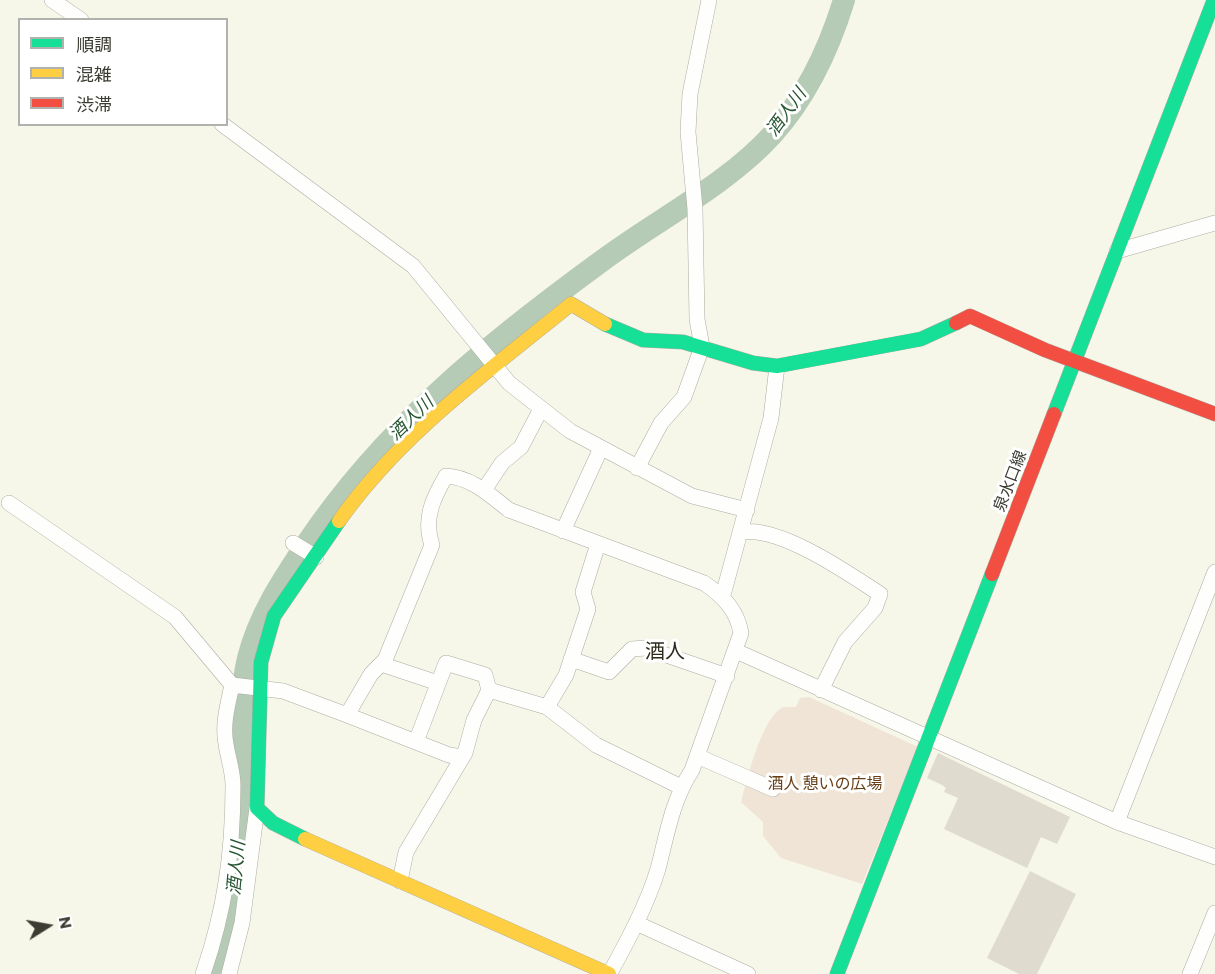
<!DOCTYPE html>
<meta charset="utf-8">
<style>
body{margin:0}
#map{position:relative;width:1215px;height:974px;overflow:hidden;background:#f6f6e9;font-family:Commissioner,"Noto Sans JP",sans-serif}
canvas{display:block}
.legend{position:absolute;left:18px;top:18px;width:210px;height:108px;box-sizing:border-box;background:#fff;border:2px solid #b1b1ad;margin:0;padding:8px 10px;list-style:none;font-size:18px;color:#3c3c33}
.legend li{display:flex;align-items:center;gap:12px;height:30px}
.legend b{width:30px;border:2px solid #b1b1ad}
.north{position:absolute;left:18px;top:896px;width:60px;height:60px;-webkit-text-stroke:4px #fff;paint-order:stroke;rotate:79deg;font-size:16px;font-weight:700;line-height:24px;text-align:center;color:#3c3c33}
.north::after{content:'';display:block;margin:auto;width:21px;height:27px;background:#3c3c33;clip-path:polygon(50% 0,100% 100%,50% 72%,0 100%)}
</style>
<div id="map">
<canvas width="1215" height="974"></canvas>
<ul class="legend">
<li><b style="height:8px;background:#16e098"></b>順調</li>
<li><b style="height:8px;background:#ffcf43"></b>混雑</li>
<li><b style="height:8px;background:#f24e42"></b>渋滞</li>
</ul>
<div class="north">N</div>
</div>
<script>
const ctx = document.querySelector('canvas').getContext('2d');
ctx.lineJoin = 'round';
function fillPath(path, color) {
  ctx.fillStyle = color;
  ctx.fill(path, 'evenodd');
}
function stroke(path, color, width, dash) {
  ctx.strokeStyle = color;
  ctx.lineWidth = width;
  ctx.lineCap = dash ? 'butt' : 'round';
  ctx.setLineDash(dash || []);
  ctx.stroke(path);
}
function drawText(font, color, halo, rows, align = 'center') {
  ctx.font = font + ' Commissioner,"Noto Sans JP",sans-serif';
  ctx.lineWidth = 6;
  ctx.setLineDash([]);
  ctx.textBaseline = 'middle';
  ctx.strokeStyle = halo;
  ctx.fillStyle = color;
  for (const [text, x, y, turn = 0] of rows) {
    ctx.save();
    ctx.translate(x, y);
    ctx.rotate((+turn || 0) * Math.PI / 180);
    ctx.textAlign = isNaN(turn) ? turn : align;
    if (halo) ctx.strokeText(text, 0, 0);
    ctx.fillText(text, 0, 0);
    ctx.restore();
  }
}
const green = new Path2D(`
 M809,697L918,747L862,884L781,858L763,836V822L741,802C747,779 762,717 783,707H796L800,698Z`);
const river = new Path2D(`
 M213,974C242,906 241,835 241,762C242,728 240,691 248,658C259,615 283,579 307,543C385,427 487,345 599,263C653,222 727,185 772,135C807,96 829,49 844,0`);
const building = new Path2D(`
 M938,753L1070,817L1057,844L1041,837L1027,868L944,829L958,798L944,792L946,788L942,785L927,778Z
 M1030,871L1076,894L1037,974H1019L987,958Z`);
const street = new Path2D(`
 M52,0L81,20
 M222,124L413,266L509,383L570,431L692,496L747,510
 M1117,251L1215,223
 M637,468L661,423L684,397L702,347L697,319L695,209L688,132L690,94L709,0
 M484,490L502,463L521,447L541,409
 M9,503L175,617L232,685L283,691L347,715L371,674L385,660L432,545C423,519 433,498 446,476C471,477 490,495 509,510L704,583C723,596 737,610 741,633L692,770C672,801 667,834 658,869C647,905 628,940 610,973
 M563,531L601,448
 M742,532C780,526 848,573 880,594L875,608L845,642L821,690
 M293,543L316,557
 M723,595L771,418L777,366
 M736,651L1117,822L1215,857
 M571,659L609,672L632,649L646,648L727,676
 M381,664L438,683
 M547,707L596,745L681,787
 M347,715L449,755L462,757
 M416,742L446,663L485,675L489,690
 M697,756L773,789
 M1117,822L1215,572
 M400,881L406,852L465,753L474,720L489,690L547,707L566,675L588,609L583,592L598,544
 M636,923L748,974
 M203,974C225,910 233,853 233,785C233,771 228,758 226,744C222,725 228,704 232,685
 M229,974L242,923L257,808
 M1190,974L1215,913`);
const fast = new Path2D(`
 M605,324L643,340L683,342L753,363L777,366L921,339L956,323
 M1054,414L1214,0
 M305,839L273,823L257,808L261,662L274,616L339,521
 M837,974L992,574`);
const slow = new Path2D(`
 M339,521C400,434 489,371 571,304L605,324
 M305,839L609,974`);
const jam = new Path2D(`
 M956,323L970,316L1045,350L1215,414
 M992,574L1054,414`);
const streetNames = [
 ["泉水口線",1010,481,-69]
];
const parkNames = [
 ["酒人 憩いの広場",825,784]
];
const waterNames = [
 ["酒人川",786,112,-54],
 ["酒人川",411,418,-44],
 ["酒人川",236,868,-85]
];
const quarterNames = [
 ["酒人",665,651]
];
fillPath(green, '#f0e4d6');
stroke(river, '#b6cbb5', 22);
fillPath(building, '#dfdccf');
stroke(street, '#acaca3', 16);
stroke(fast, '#acaca3', 15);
stroke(slow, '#acaca3', 15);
stroke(jam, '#acaca3', 15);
stroke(street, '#fefefc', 15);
stroke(fast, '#16e098', 14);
stroke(slow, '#ffcf43', 14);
stroke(jam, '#f24e42', 14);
drawText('16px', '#3c3c33', '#fff', streetNames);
drawText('16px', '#683e17', '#fff', parkNames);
drawText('italic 18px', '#275632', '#fff', waterNames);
drawText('20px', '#2c2b19', '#fff', quarterNames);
</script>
